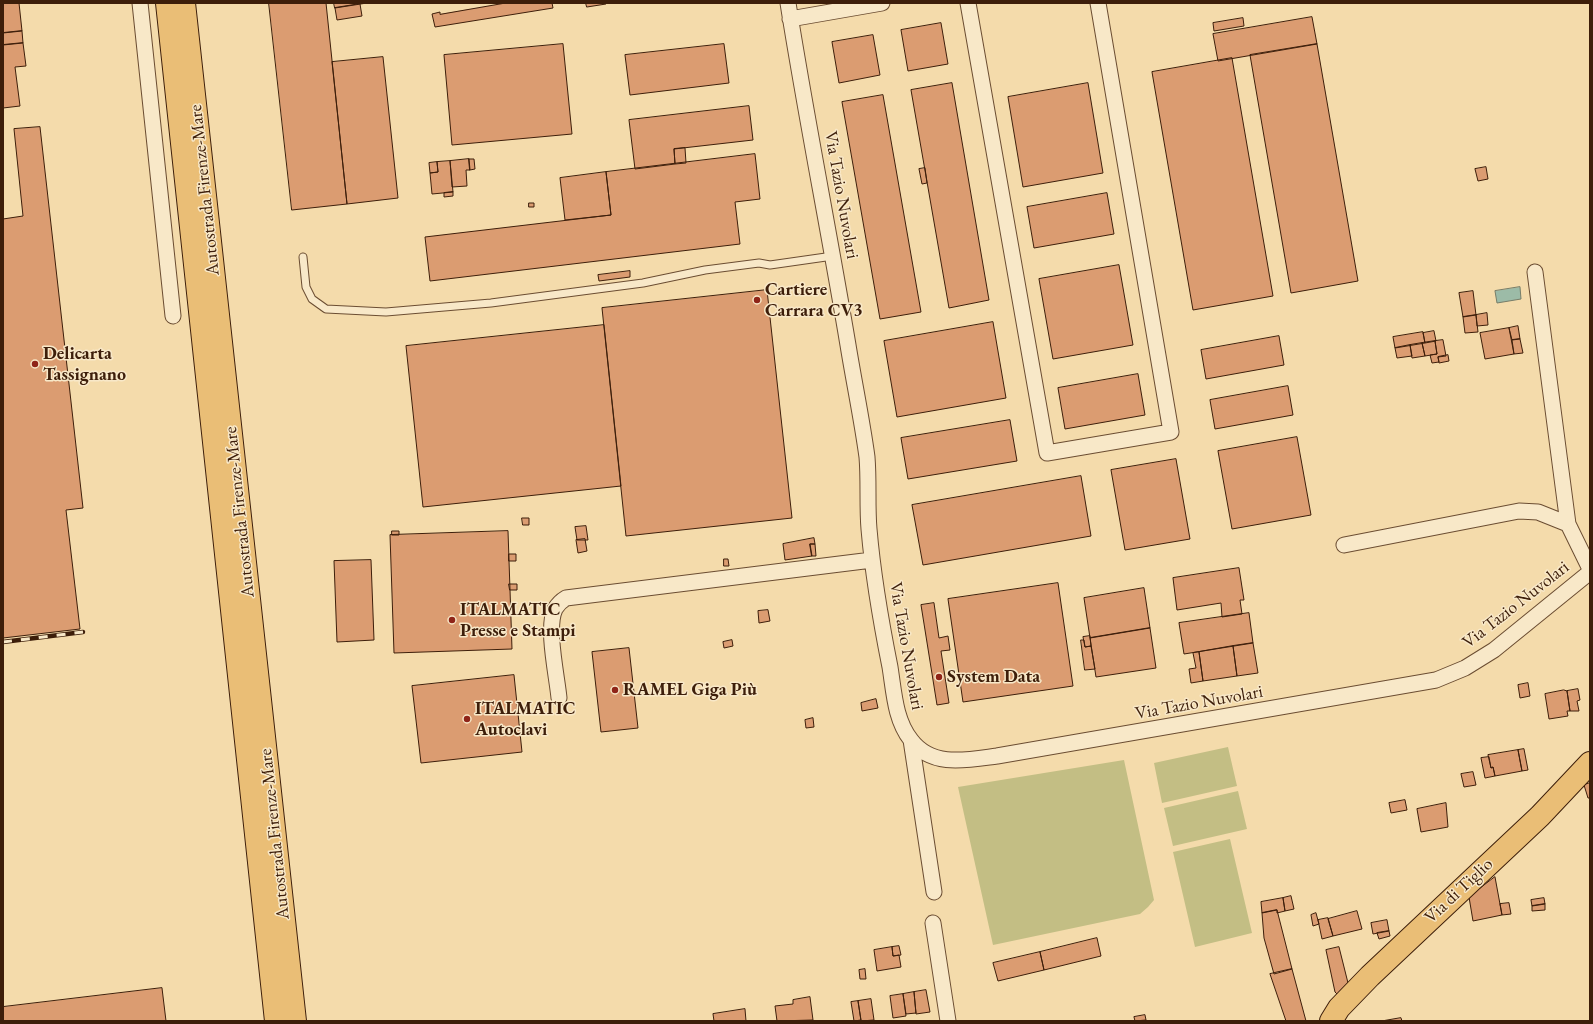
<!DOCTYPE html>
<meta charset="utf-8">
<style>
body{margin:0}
#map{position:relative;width:1593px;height:1024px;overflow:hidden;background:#f4dbab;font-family:"EB Garamond",serif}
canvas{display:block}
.frame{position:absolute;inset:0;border:4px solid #3d1e0a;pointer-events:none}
</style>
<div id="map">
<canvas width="1593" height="1024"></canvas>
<div class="frame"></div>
</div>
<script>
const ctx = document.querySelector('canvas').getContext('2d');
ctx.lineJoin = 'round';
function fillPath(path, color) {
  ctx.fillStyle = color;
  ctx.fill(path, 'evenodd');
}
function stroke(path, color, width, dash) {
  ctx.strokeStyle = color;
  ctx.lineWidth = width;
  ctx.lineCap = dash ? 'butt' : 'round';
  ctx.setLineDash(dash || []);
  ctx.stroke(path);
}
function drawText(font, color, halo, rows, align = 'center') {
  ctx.font = font + ' "EB Garamond",serif';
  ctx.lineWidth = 3;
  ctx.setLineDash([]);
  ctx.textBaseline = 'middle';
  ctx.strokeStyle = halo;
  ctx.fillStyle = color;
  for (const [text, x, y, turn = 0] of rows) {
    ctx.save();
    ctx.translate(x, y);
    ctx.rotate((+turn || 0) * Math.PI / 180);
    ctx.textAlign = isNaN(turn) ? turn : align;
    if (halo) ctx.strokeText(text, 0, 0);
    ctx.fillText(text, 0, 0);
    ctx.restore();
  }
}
const green = new Path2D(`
 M1228,747L1237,786L1162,803L1154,763Z
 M1124,760L1154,900L1148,907L1140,914L993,945L958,787Z
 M1238,791L1247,829L1173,846L1164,808Z
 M1230,839L1252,933L1195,947L1173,852Z`);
const water = new Path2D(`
 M1520,287L1521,299L1497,303L1495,291Z`);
const building = new Path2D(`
 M3,3H19L22,31L3,33Z
 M269,3H326L347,204L292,210Z
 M334,3H367L335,8Z
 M506,3H552L553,8L435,27L432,14L440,12V14Z
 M586,3H605L606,4L587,7Z
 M360,4L362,16L337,20L335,8Z
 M1312,17L1317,44L1218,61L1213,34Z
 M1243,18L1244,26L1214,31L1213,23Z
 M941,23L948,64L908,71L901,30Z
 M22,31L23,43L3,45V33Z
 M873,35L880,75L839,83L832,42Z
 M23,43L26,66L15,67L20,106L3,108V45Z
 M563,44L572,134L452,145L444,55Z
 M724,44L729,83L630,95L625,55Z
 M1317,44L1358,281L1291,293L1250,55Z
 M383,57L398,198L347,204L332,62Z
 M1232,58L1273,296L1193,310L1152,72Z
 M952,83L989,300L949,308L911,90Z
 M1088,83L1103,173L1023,187L1008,97Z
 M883,95L921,312L880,319L842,102Z
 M749,106L753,140L674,149L675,164L635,169L629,120Z
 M40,127L83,508L66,510L80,629L3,638V219L23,216L14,129Z
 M685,148L686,163L675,164L674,149Z
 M755,154L760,199L735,202L740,244L430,281L425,237L611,215L606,172Z
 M469,159L470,170H466L467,186L452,187L450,161Z
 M469,159H474L475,169L470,170Z
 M450,161L453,192L432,194L430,173L438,172L437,162Z
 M437,162L438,172L430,173L429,163Z
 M1486,167L1488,179L1478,181L1475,169Z
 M925,168L927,183L922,184L919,169Z
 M606,172L611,215L565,220L560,178Z
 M453,192V196L444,197V193Z
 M1107,193L1114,234L1034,248L1027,207Z
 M529,203H534V207H529Z
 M1119,265L1133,345L1053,359L1039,279Z
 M630,271V277L599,281L598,275Z
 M767,290L792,518L626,536L602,308Z
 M1473,291L1476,315L1463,317L1459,293Z
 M1487,313L1488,325L1477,326L1476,315Z
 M1476,315L1478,332L1465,333L1463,317Z
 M993,322L1006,398L897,417L884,341Z
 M604,325L621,486L423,507L406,346Z
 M1518,326L1520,339L1512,340L1509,328Z
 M1509,328L1514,354L1485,359L1480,333Z
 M1434,331L1436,341L1425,343L1423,333Z
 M1423,332L1425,343L1395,348L1393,337Z
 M1279,336L1284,365L1206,379L1201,350Z
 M1520,339L1523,353L1514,354L1512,340Z
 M1443,340L1446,356L1438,357L1439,362L1432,363L1430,355L1437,354L1435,341Z
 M1435,341L1437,354L1425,356L1422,343Z
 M1422,343L1425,356L1412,358L1410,345Z
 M1410,345L1412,356L1397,358L1395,348Z
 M1448,355L1449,361L1439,363L1438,357Z
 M1138,374L1145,415L1065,429L1058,388Z
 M1288,386L1293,415L1215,429L1210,400Z
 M1010,420L1017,461L908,479L901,438Z
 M1297,437L1311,515L1232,529L1218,451Z
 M1176,459L1190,539L1125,550L1111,470Z
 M1081,476L1091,536L923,565L912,505Z
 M522,518H529V525H523Z
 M586,526L588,540H577L575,527Z
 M392,531H399V535H392Z
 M508,531L512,649L394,653L390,535Z
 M814,538L815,544H810L812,556L785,560L783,544Z
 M585,539L587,551L578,553L576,540Z
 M810,544H815L816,556H812Z
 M509,554H516V561H509Z
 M724,559H728L729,566H724Z
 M371,560L374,640L337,642L334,561Z
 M1239,568L1244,600H1240L1242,614L1222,617L1221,603L1177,610L1173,578Z
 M1058,583L1073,686L963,702L948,599Z
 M509,584H517V590H510Z
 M1144,588L1150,628L1090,638L1084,598Z
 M934,603L939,638L948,636L950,650L941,651L949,703L937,705L921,605Z
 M768,610L770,621L759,623L758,611Z
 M1249,613L1253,643L1184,654L1179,623Z
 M1150,628L1156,668L1096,677L1090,638Z
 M1090,636L1091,646L1085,647L1083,637Z
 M732,640L733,646L724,648L723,642Z
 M1081,640H1084L1085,647L1091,646L1095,669L1085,670Z
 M1253,643L1258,673L1237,676L1233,646Z
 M1233,646L1237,676L1203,681L1199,652Z
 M629,648L638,728L601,732L592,652Z
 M1199,652L1203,681L1191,683L1189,669L1196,668L1193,653Z
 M514,675L522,752L421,763L412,686Z
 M1528,683L1530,696L1520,698L1518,685Z
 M1578,689L1580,700L1577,701L1579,711H1570L1567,691Z
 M1564,690L1567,691L1570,711H1567L1568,716L1549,719L1545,694Z
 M876,699L878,708L862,711L861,703Z
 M813,718L814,727L806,728L805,720Z
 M1524,749L1528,770L1522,771L1518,750Z
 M1518,750L1522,771L1495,776L1493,767L1491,768L1488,755Z
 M1489,757L1491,768L1493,767L1495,776L1485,778L1481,758Z
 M1473,772L1476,785L1464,787L1461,774Z
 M1590,783V798H1588L1584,785Z
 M1405,800L1407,810L1391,813L1389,803Z
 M1446,803L1448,827L1421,832L1417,809Z
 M1495,877L1502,915L1473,921L1469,897Z
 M1291,896L1294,909L1285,911L1283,898Z
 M1283,898L1285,911L1277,913V910L1262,913L1261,902Z
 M1544,898L1545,904L1532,906L1531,900Z
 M1509,903L1511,914L1502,915L1500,904Z
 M1545,904V910L1532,911V906Z
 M1277,910L1292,969L1274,974L1264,938L1262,913Z
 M1357,911L1362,929L1333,936L1328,919Z
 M1316,913L1319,924L1313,926L1311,915Z
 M1328,918L1333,936L1322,939L1318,920Z
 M1387,920L1389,931L1373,934L1371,923Z
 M1389,931L1390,936L1379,939L1377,933Z
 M1097,938L1101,956L1044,970L1040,952Z
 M899,946L901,955L893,956L892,947Z
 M892,947L893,956L899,955L901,967L877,971L874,950Z
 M1339,947L1348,983L1337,994L1335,992L1326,950Z
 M1040,952L1044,970L998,981L993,963Z
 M865,969L866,979H860L859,970Z
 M1292,969L1306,1021H1286L1270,974Z
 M162,988L166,1021H3V1007Z
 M926,990L930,1012L916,1014L914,992Z
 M914,992L916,1013L906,1014L903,994Z
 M903,994L906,1016L893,1018L890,996Z
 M810,997L813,1020L777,1021L775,1006L793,1004V1000Z
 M871,999L874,1020L861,1021L858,1001Z
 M858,1001L861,1020L854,1021L851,1002Z
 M745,1009L746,1021H714L713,1014Z
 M1145,1015L1146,1020L1135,1021L1134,1017Z
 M1401,1018L1402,1021H1382Z`);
const service = new Path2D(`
 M303,257L306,287L312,299L326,309L386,312L491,303L643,283L705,270L759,263L770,265L833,256`);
const minor = new Path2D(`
 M140,3L173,316
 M788,3C806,117 829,231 848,345C854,382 862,420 867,457C869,481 867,506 869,529C873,576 881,622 890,667C894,692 895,720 911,740C932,768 967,760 997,756L1436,680L1465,668L1494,650L1590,572
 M968,3L1047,453L1171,432L1098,3
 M790,19L882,3
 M1535,272L1568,524L1590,569
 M1344,545L1519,511L1538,512L1568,524
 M559,698C557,676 546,628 555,609C558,604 561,601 566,598L872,560
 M911,740L934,892
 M933,923L948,1021`);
const primary = new Path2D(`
 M1331,1021L1339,1008L1370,976L1540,816L1590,763`);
const motorway = new Path2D(`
 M167,3L276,1021
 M184,3L295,1021`);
const rail = new Path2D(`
 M3,642L83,632`);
const markers = [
 [757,300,4,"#8f2418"],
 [35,364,4,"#8f2418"],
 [452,620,4,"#8f2418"],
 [939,677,4,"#8f2418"],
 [615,690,4,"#8f2418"],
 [467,719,4,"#8f2418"]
];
const streetNames = [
 ["Autostrada Firenze-Mare",205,190,-96],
 ["Via Tazio Nuvolari",841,195,80],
 ["Autostrada Firenze-Mare",240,512,-96],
 ["Via Tazio Nuvolari",1516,605,-38],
 ["Via Tazio Nuvolari",906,646,80],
 ["Via Tazio Nuvolari",1199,703,-10],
 ["Autostrada Firenze-Mare",275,834,-96],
 ["Via di Tiglio",1459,891,-43]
];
const poiNames = [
 ["Cartiere",765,290],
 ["Carrara CV3",765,311],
 ["Delicarta",43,354],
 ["Tassignano",43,375],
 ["ITALMATIC",460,610],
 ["Presse e Stampi",460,631],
 ["System Data",947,677],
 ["RAMEL Giga Più",623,690],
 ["ITALMATIC",475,709],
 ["Autoclavi",475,730]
];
fillPath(green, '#c3be84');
fillPath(water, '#9cbba7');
stroke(water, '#767c68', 1);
fillPath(building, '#db9c71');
stroke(building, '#3d1e0a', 1);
stroke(service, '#6b4d32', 9);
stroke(minor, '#6b4d32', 17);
stroke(primary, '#3d1e0a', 24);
stroke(motorway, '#3d1e0a', 24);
stroke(service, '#f8e8c8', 7);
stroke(minor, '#f8e8c8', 15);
stroke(primary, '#eabe76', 22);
stroke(motorway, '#eabe76', 22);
stroke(rail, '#3d1e0a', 4.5);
stroke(rail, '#f8e8c8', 3, [9]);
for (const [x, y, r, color] of markers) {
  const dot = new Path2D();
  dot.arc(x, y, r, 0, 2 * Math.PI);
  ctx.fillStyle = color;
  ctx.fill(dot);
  stroke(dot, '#f8e8c8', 1.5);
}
drawText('18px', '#3d1e0a', '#f8e8c8', streetNames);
drawText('bold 18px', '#3d1e0a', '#f8e8c8', poiNames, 'left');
</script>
